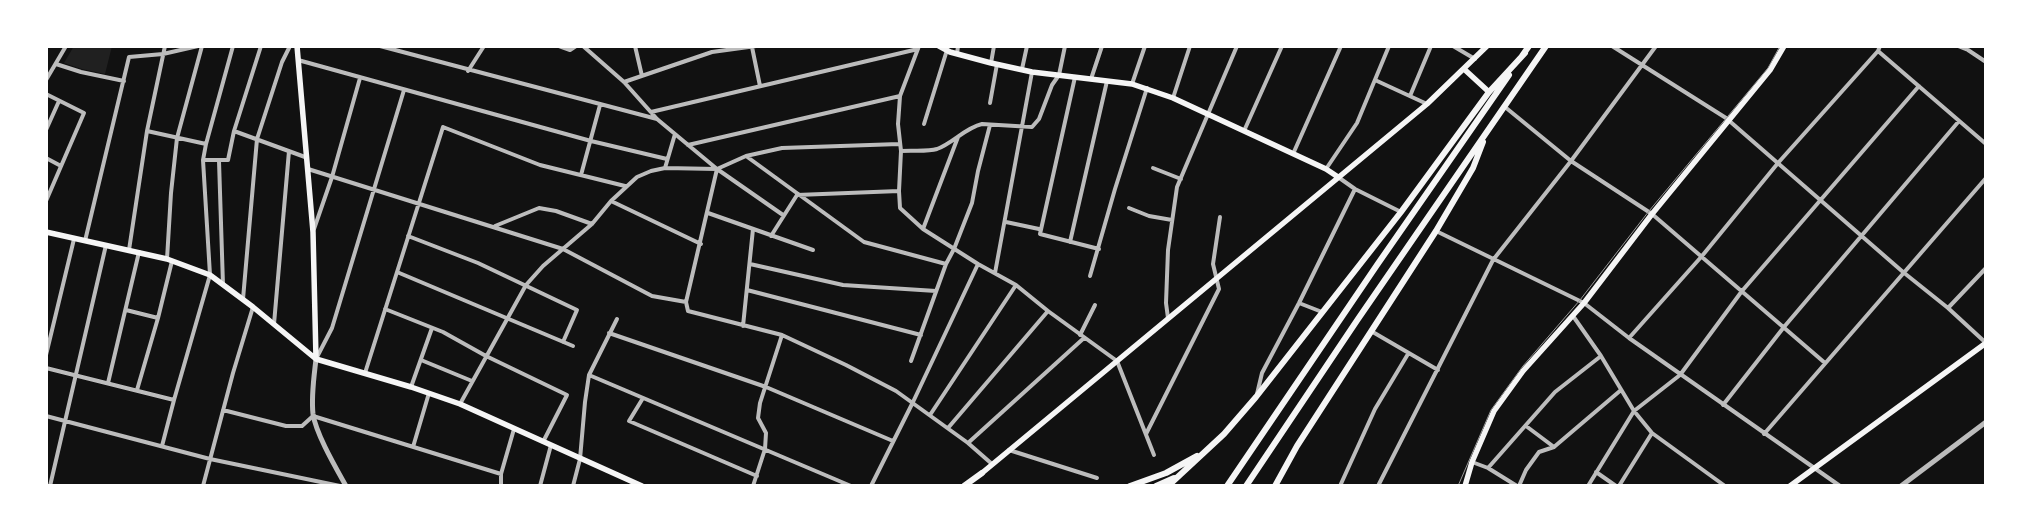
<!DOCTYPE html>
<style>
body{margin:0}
#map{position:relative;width:2032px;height:532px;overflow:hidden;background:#111;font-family:"Sofia Sans Condensed",sans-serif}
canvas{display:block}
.frame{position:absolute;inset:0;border:48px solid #fff;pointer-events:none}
</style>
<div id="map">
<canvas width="2032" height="532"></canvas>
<div class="frame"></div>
</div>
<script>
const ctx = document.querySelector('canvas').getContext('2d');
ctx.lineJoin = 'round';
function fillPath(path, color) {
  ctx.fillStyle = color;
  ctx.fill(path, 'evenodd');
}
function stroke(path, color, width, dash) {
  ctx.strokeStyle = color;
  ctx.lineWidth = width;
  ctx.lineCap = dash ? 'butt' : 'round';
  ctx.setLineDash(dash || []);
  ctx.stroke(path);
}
const green = new Path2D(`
 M74,46H112L105,74L82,69L64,63Z`);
const minor = new Path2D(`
 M380,46L657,119
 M559,46L570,50L576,46
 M583,46L624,82L657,119L717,169L783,215
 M635,46L642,76
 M919,46L900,96L898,124L901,151L899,191L900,208L923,229L978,264L1016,285L1048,311L1117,361L1154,455
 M1453,46L1475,59
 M1612,46L1726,118L1903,272L1948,308L1986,343
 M1958,46L1968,50L1986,62
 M752,47L760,86
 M1878,51L1986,144
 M957,54L958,46
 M298,60L591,141L667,159
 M991,63L994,46
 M56,64L81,72L124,81
 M1022,69L1027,46
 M468,71L484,46
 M1075,77L1040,234L1099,249
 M1091,79L1102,46
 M46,80L66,46
 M1375,80L1427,104
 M624,82L712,52L756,46
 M1132,84L1145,46
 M46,94L84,113L46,201
 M1410,96L1431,46
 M1173,98L1190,46
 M990,103L997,64
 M1505,107L1571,161L1652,214L1825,363
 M651,112L918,49
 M924,124L947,50
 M46,130L59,101
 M147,131L206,144
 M234,131L305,157
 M1244,131L1282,46
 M688,145L900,96
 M901,151C912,150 927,152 937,149C953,143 965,128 982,124L1032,127L1039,119L1052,85L1059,75L1065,46
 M1293,154L1341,46
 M746,156L864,242L946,264
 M46,158L61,166
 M203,160H228L234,131L261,46
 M219,161L223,285
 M665,168L675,134
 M1153,168L1181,179
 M308,169L563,249L652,296L686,302
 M717,169L686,302L688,311L782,335L846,365L896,391L968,443L992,464
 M1326,169L1357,123L1389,46
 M581,175L600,105
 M1338,177L1355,189L1401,212
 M611,201L701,244
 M1129,208L1149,216L1172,220
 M708,213L813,250
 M1006,222L1039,229
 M495,226L539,208L556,211L592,224
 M314,229L332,177L360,78
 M923,229L958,137
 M1436,231L1584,303L1629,338L1840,486
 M408,236L478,263L577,310L563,342
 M771,236L797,195L899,191
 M85,241L129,57L163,54L198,46
 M1070,242L1107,81
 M129,250L147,131L165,46
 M167,259L171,193L177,138L202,46
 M750,264L843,285L936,291
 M397,272L573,346
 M995,273L1032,72
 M1090,276L1115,189L1147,88
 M747,290L921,335
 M243,299L257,139L282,62L290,46
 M1299,303L1322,312
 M1948,308L1986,268
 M385,309L443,332L486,356L567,395L543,442
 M126,310L158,318
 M1573,316L1601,356L1634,411L1652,433L1725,486
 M1168,318L1166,303L1168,250L1177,187L1237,46
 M274,324L289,151
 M743,326L753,229
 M1371,331L1438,370
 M609,333L766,387L893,441
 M1080,335L1095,305
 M1629,338L1702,256L1778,163L1878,51L1880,46
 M46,355L74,239
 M317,357L332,328L404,90
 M421,360L472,381
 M911,361L946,264L954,249L972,203L978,171L990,125
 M46,368L174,400
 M365,373L443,127L540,165L625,186
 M589,375L851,486
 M108,383L139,252
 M411,387L432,328
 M137,390L158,318L172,261
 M1257,394L1262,373L1299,303L1355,189
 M643,398L629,421L757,476
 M460,404L526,285L543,266L592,224L611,201L637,177L651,171L665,168L717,169L746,156L782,148L899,144
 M1723,405L1784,327L1959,121
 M223,410L286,426H302L313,416L501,474
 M930,415L1016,285
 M46,416L210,459L340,486
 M1526,426L1554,447
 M948,428L1048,311
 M1146,434L1219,289L1213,264L1220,217
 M1764,434L1986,178
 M968,443L1084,338
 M162,446L174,400L210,275L203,160L206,144L233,46
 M413,447L429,393
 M1009,450L1097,478
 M1472,462L1488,468L1517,486
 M1488,468L1555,392L1601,356
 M1596,472L1616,486
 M50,486L106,245
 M203,486L233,373L253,307
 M501,486V474L514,429
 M540,486L551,445
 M573,486L580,459L585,402L589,375L617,319
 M753,486L765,449L766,433L758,418L760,403L782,335
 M871,486L913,402L978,264
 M1340,486L1375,409L1408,354
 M1378,486L1493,260L1571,161L1656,46
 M1519,486L1526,470L1539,452L1554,447L1621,390
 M1588,486L1634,411L1680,375L1742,291L1919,86
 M1619,486L1652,433`);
const tertiary = new Path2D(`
 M316,359C314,377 311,396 313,414C316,434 336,468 346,486
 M1901,486L1986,422`);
const secondary = new Path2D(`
 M297,46L313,232L316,359
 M939,46L950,52L991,63L1032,72L1132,84L1173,98L1326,169L1338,177
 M1464,69L1489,92
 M46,232L167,259L210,275L253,307L316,359L411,387L460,404L642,486
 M982,473L1427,104L1487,46
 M1465,486L1472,462L1494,411L1523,371L1584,303L1652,214L1770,70L1784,46
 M1790,486L1986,343`);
const trunk = new Path2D(`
 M1522,56L1529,46
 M964,486L982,473
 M1130,486L1166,473L1197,456
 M1156,486L1174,478
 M1168,486L1224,434L1256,397L1401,212L1489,92L1525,53
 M1227,486L1377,265L1509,75
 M1246,486L1358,319L1546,46
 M1275,486L1297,446L1436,231L1473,168L1483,142`);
const tram = new Path2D(`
 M1458,486L1491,410L1523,366L1580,300L1649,211L1768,68L1780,46`);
fillPath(green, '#202020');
stroke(minor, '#bcbcbc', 4);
stroke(tertiary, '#bcbcbc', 5);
stroke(secondary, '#f5f5f5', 5.5);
stroke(trunk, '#f5f5f5', 6);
stroke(tram, '#9a9a9a', 1);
</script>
